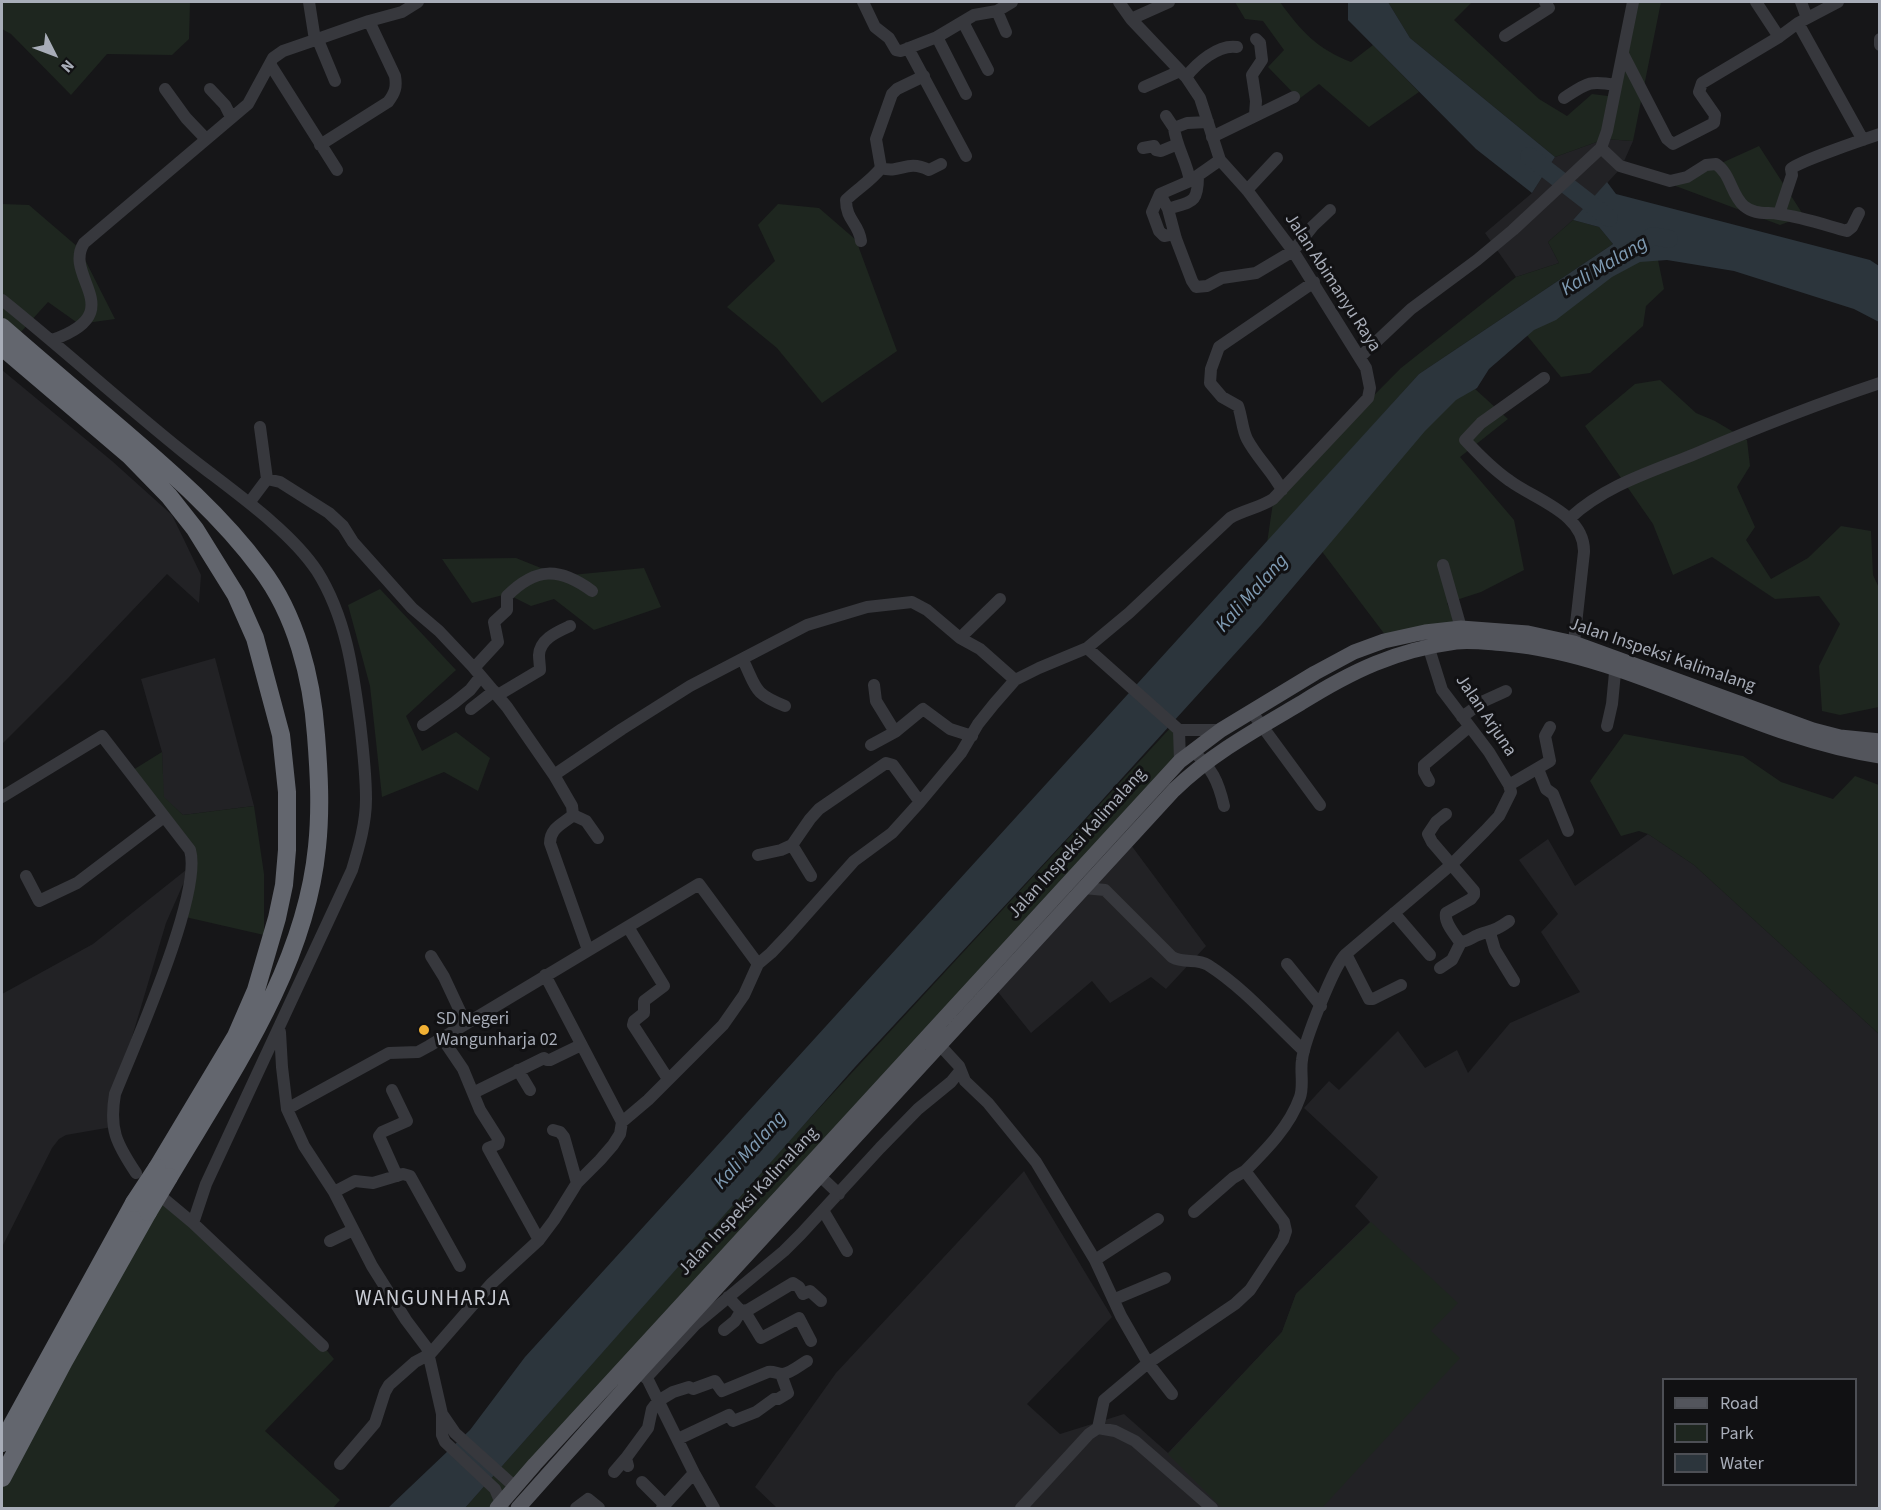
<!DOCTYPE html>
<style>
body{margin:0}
#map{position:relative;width:1881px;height:1510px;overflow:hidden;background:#161618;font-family:"Source Sans 3",sans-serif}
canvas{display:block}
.frame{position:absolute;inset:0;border:3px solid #a8adb8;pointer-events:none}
.legend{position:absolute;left:1662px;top:1378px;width:195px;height:108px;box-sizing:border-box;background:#111113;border:2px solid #4d4f55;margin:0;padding:8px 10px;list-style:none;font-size:18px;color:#a8adb8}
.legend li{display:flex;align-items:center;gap:12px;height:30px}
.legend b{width:30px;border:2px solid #4d4f55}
.north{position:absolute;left:24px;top:24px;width:60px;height:60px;-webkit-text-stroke:4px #111113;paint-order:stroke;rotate:132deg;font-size:16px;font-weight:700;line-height:24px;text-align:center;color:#a8adb8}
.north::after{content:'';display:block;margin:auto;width:21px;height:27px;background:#a8adb8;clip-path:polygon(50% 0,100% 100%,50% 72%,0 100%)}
</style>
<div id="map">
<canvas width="1881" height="1510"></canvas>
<div class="frame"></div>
<ul class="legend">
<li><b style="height:8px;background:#53555c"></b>Road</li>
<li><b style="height:16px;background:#1e261f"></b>Park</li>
<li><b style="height:16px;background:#2c353c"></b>Water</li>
</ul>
<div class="north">N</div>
</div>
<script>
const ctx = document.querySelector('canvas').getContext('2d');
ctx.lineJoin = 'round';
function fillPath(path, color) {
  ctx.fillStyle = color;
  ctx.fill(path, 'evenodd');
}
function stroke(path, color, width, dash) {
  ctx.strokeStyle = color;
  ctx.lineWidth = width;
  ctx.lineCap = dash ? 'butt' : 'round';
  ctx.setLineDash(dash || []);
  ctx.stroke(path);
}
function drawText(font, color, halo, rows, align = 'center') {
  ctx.font = font + ' "Source Sans 3",sans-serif';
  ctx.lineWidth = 6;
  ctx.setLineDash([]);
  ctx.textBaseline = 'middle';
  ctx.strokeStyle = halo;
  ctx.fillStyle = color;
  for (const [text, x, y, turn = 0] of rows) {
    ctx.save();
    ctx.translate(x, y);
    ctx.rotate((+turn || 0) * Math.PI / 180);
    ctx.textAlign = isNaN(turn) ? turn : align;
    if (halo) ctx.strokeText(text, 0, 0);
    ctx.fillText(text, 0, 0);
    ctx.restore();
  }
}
const built = new Path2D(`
 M1605,139L1633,141L1621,168L1573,220L1548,242L1559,263L1516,277L1485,233L1532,193L1555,157Z
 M2,370L112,461L172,515L201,575L199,603L167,574L69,677L2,744Z
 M215,658L254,806L183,815L163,797L162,752L141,679Z
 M1648,834L1694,865L1879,1034V1508H777L755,1487L836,1373L1024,1171L1112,1317L1027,1404L1060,1434L1124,1414L1168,1453L1282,1332L1296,1294L1370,1222L1355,1206L1378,1177L1304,1108L1329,1081L1339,1090L1398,1031L1425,1068L1457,1050L1468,1073L1510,1023L1580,992L1541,932L1558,914L1519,860L1548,839L1575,886ZM1664,1380H1856V1484H1664Z
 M1131,845L1206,946L1166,989L1151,977L1110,1003L1092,981L1031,1033L998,992Z
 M191,866L166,923L115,1094L112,1127L66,1135L59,1139L52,1148L2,1247V994L93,944Z`);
const green = new Path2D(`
 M2,2H190L189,39L172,55L107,54L71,95L11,34L2,29Z
 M1235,2H1280C1300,30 1317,49 1351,62L1373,45L1419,92L1369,127L1319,84L1299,99L1268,67L1284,50L1263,21L1245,19Z
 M1388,2H1472L1454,20L1539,99L1567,116L1592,94L1616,97L1638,2H1661L1633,141L1605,139L1555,157L1410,38Z
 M1759,146L1804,216L1780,225L1673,185Z
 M2,204L29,205L79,248L115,319L79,324L48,302L20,333L2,317Z
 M778,204L819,208L856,240L897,351L822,403L777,348L727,307L775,261L758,225Z
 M1573,220L1599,227L1613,244L1419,374L1267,543L1274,496L1401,368L1516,277L1559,263L1548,242Z
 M1653,236L1664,289L1646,306L1643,326L1590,373L1561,377L1516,322Z
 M1463,378L1508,419L1460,457L1514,520L1524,570L1481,592L1447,603L1458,631L1389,640L1308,533Z
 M1660,380L1696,413L1715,421L1747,440L1750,466L1737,487L1755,527L1746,540L1771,579L1808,558L1841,526L1871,531L1873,575L1880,590L1879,707L1840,715L1822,711L1819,666L1840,624L1819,596L1775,599L1712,557L1673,575L1653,524L1585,426L1635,384Z
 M516,558L561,576L644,568L661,607L594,630L554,599L531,606L507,594L472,603L442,559Z
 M380,589L456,670L406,716L422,751L456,732L490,758L478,791L444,772L382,797L370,686L348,605Z
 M1173,725L1180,761L495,1508H465L788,1142Z
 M1624,734L1743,756L1781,782L1833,799L1855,776L1879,785V1034L1694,865L1648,834L1639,831L1621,836L1590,781Z
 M162,752L164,797L183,815L254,806L264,874V935L181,916L192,858L133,770Z
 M159,1193L323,1346L334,1359L265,1431L340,1500L333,1508H2V1480Z
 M1371,1222L1458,1303L1431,1331L1460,1358L1322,1508H1222L1168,1454L1282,1332L1296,1294Z`);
const water = new Path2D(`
 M1348,2H1388L1410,38L1555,157L1532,193L1476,149L1348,20Z
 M1607,182L1616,194L1870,260L1879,266V322L1854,309L1734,271L1667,260L1640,262L1612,277L1556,320L1534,330L1489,369L1477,388L1456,400L1425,431L1261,625L1075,830L855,1067L465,1508H388L470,1430L525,1357L1419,374L1613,244L1599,227L1573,220Z`);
const river = new Path2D(`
 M1529,156L1609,218
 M1604,268L1653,236L1669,239`);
const minor = new Path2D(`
 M309,2L315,40
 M863,2L875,27L889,38L896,50L901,51L937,37L974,15L997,11L1012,2
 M1756,2L1779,37L1798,23L1838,2
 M1801,2L1807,18
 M997,11L1006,32
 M1131,19L1169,2
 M963,22L988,70
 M1798,23L1863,140
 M1505,36L1549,8L1545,2
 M937,37L966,94
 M1880,39V45
 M318,40L335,81
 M908,48L966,156
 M1623,54L1667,139L1673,144L1714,123L1715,115L1699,92L1702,83L1779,37
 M270,64L337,170
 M1186,77C1197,63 1218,44 1237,47
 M1144,87L1180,71
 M165,89L186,118L206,139
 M210,89L225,105L231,117
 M1564,98C1587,83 1589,80 1616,85
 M1255,115L1256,101L1252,75L1262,60L1260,43L1256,39
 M1166,116L1174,128
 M1212,137L1294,97
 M320,145L388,102C395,93 397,87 395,76L369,21
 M1143,148L1154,146L1156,150L1161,151L1178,144
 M1601,148L1620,166L1670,181L1687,177L1706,165L1716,164C1731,174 1731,195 1744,206C1755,215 1766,212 1779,214C1802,217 1825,225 1847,231L1852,227L1859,213
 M881,168C901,174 906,159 929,170L941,164
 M1190,181C1187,162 1176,146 1174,128L1187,123L1208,122
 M1247,190L1277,158
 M1160,194L1168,209L1176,239L1192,281L1196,287L1207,286L1222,278L1256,273L1293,251L1313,226L1330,210
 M1168,209C1192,201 1198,204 1198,176
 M1779,214L1792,175L1791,169C1797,162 1865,139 1880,134
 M1174,234L1164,236L1159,231L1152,212L1160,194L1190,181L1220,160
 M861,241C859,223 846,221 846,200C857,189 871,181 881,168L876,139L892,94L897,89L924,76
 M2,300C63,349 121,402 182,451C224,485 288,527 317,571C346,617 353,670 360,723C363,748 366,774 366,799C366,823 359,847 352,870L206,1184L193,1223
 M52,340C132,312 62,277 84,243L248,104L273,58L283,51L315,40L369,21L402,12L418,2
 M1360,357L1411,309L1477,260L1513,230L1601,148L1607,131L1633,2
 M1544,378L1481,423L1465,440C1479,455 1494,470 1510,481C1536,500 1585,514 1584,552L1573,651
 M260,427L267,479
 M1282,490C1272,471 1257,458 1247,439C1242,429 1242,417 1238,406L1222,397L1210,383L1211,369L1219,347L1314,282
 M249,503L267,479L280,482L329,513L343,526L353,542L412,608L439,631L474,668L507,707L554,775L572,806L573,815C562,825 550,828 550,843L588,950
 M1570,518C1606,485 1651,472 1695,454C1756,428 1817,404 1880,383
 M1443,565L1461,628
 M960,638L1000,599
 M1087,648L1129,613L1230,518C1244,510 1259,508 1273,499L1368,398L1370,388L1366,368L1293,251L1247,190L1220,160L1200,98L1186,77L1131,19L1119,2
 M743,660C757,689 753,693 785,706
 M474,668L498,642L494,622L507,610V596C536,567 559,567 592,591
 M874,685L876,701L895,732
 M498,695L540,670C540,665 539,660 539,655C540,639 557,632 570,626
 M471,709L494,691
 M1251,711L1320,805
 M1462,717L1484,701L1506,691
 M423,725L454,703L470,690L481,676
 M1607,726L1612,704L1616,662
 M1179,730L1180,761
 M871,745L895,732L923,709L950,729L972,736
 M1193,751C1212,769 1218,780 1224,806
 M1538,769L1546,789L1553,794L1568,831
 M554,775L622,729L690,686L807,625L867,607L912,602L927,610L960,638L980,649L1015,680
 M1429,781L1424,772V765L1469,727
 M1509,785L1550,761L1545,736L1550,727
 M2,797L102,736L190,850C203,893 134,1046 115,1094C109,1129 116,1143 136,1173
 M1446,814L1436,822L1428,834L1432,842L1474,891V895L1471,899L1446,913C1444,922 1454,934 1460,942C1467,942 1471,938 1478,935C1492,930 1495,931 1509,921
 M573,815L586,821L598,838
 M792,845L811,876
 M758,855L781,850L792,845L810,819L819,809L886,763L893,765L920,802
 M26,876L39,901L77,883L164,817
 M1084,888L1105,890L1172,957C1184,964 1197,958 1208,965C1244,988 1273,1022 1304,1051
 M1394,913L1430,955
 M628,927L664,986L644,1001V1013L634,1021L633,1025L668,1079
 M1490,933L1495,950L1514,981
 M1346,954L1369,999H1373L1401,985
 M431,956L444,977L466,1024
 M1287,964L1321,1006
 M1440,968L1452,960L1461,942
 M545,975L622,1122
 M280,1032L282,1067L287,1109L304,1146L334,1192L372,1266L406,1320L427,1348L442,1414L455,1433L515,1487
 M442,1038L463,1069L480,1110L499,1140L498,1144L488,1148L539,1240
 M935,1040L959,1066L965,1081L988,1103L1036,1162L1095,1260L1121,1316L1148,1363L1172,1394
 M518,1070L530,1090
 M392,1090L407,1121L382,1132L379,1136L397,1176
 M473,1093L544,1058L547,1060H550L581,1045
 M287,1109L389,1053L418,1052L429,1046L699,884L758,964
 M553,1130L560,1132L564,1137L577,1183
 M820,1176L839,1194
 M334,1192L355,1181L373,1183L403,1174L410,1176L460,1266
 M163,1198L193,1223L323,1346
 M824,1212L847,1251
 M1194,1212L1233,1178L1245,1171
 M330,1241L353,1230
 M1095,1260L1158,1219
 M728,1297L741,1311L748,1310L793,1283L799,1287L803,1294L810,1291L821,1301
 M1115,1299L1165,1278
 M724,1330L735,1321L741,1311L747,1315L761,1338L799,1318L811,1341
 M644,1372L694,1473L714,1508
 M646,1378L695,1325L784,1251L801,1234L880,1148L918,1109L951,1082L960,1071
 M442,1414V1435L445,1442L495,1489L503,1508
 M1098,1428L1104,1400L1148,1363L1235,1304L1250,1290L1283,1240L1286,1231L1284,1222L1245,1171C1266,1150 1290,1126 1300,1097C1304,1086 1300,1071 1302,1060C1304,1042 1334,965 1346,954L1452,864L1485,831L1499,816L1511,792L1509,785L1489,752L1442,690L1426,639
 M678,1439L729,1415L733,1421L756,1412L774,1399H778L788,1393L781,1374
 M340,1464L375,1423L385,1392L389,1385L415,1362L430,1354L491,1284L539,1240L554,1220L577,1183L600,1160L613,1145L620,1134L622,1122L648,1100L723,1025L744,995L758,964L771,953L789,934L854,861L892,833L920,802L961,753L978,724L994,704L1015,680L1039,668L1087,648L1179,730H1221
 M628,1466L626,1458L648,1428L652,1409L658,1401L673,1392L689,1387L693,1389L715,1381L722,1391L768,1372C774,1371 777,1374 783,1374C791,1373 800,1365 807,1361
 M614,1472L626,1458
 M642,1482L665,1505
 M576,1508L588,1499L599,1508
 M662,1508L694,1473
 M1021,1508L1089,1434L1098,1428L1115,1431L1135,1441L1212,1508`);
const major = new Path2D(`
 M497,1508L535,1464L1180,761L1221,730L1315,673L1354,652L1384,641L1425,632L1461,628L1528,633L1574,643L1813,730L1840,737L1880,741
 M518,1508L642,1369L1174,790C1211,754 1257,729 1301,703C1352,671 1396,650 1456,642C1472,640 1490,643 1506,644C1636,656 1750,737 1880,756`);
const highway = new Path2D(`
 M2,327C41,361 81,395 121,429C171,472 222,516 261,569C296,615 312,678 316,735C319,773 321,809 317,847C305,969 230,1074 169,1177
 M2,347L130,456L169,496L195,529L236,595L255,638L281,735L287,792V850L284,885L277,918L256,990L236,1036L157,1168
 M2,1443L134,1203
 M2,1478L64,1361L148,1212`);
const highwayBridge = new Path2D(`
 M134,1203L157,1168
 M148,1212L169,1177`);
const markers = [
 [424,1030,6,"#f2b134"]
];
const streetNames = [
 ["Jalan Abimanyu Raya",1332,283,57],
 ["Jalan Inspeksi Kalimalang",1662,656,19],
 ["Jalan Arjuna",1485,716,56],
 ["Jalan Inspeksi Kalimalang",1078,844,-48],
 ["Jalan Inspeksi Kalimalang",749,1202,-47]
];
const poiNames = [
 ["SD Negeri",436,1020],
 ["Wangunharja 02",436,1041]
];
const waterNames = [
 ["Kali Malang",1605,267,-31],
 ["Kali Malang",1253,594,-48],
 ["Kali Malang",751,1151,-48]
];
const quarterNames = [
 ["WANGUNHARJA",433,1300]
];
fillPath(built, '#222225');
fillPath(green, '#1e261f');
fillPath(water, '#2c353c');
stroke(river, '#2c353c', 18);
stroke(minor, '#37383d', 12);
stroke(major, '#53555c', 15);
stroke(highway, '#63666e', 18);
stroke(highwayBridge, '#63666e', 18);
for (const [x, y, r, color] of markers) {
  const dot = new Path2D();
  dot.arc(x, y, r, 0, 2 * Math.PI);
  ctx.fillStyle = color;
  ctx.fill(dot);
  stroke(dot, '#111113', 2);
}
drawText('18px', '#a8adb8', '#111113', streetNames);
drawText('18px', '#a8adb8', '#111113', poiNames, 'left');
drawText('italic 20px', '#7f9bb3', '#111113', waterNames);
ctx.letterSpacing = '1.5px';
drawText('21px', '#c9ccd4', '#111113', quarterNames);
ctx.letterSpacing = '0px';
</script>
